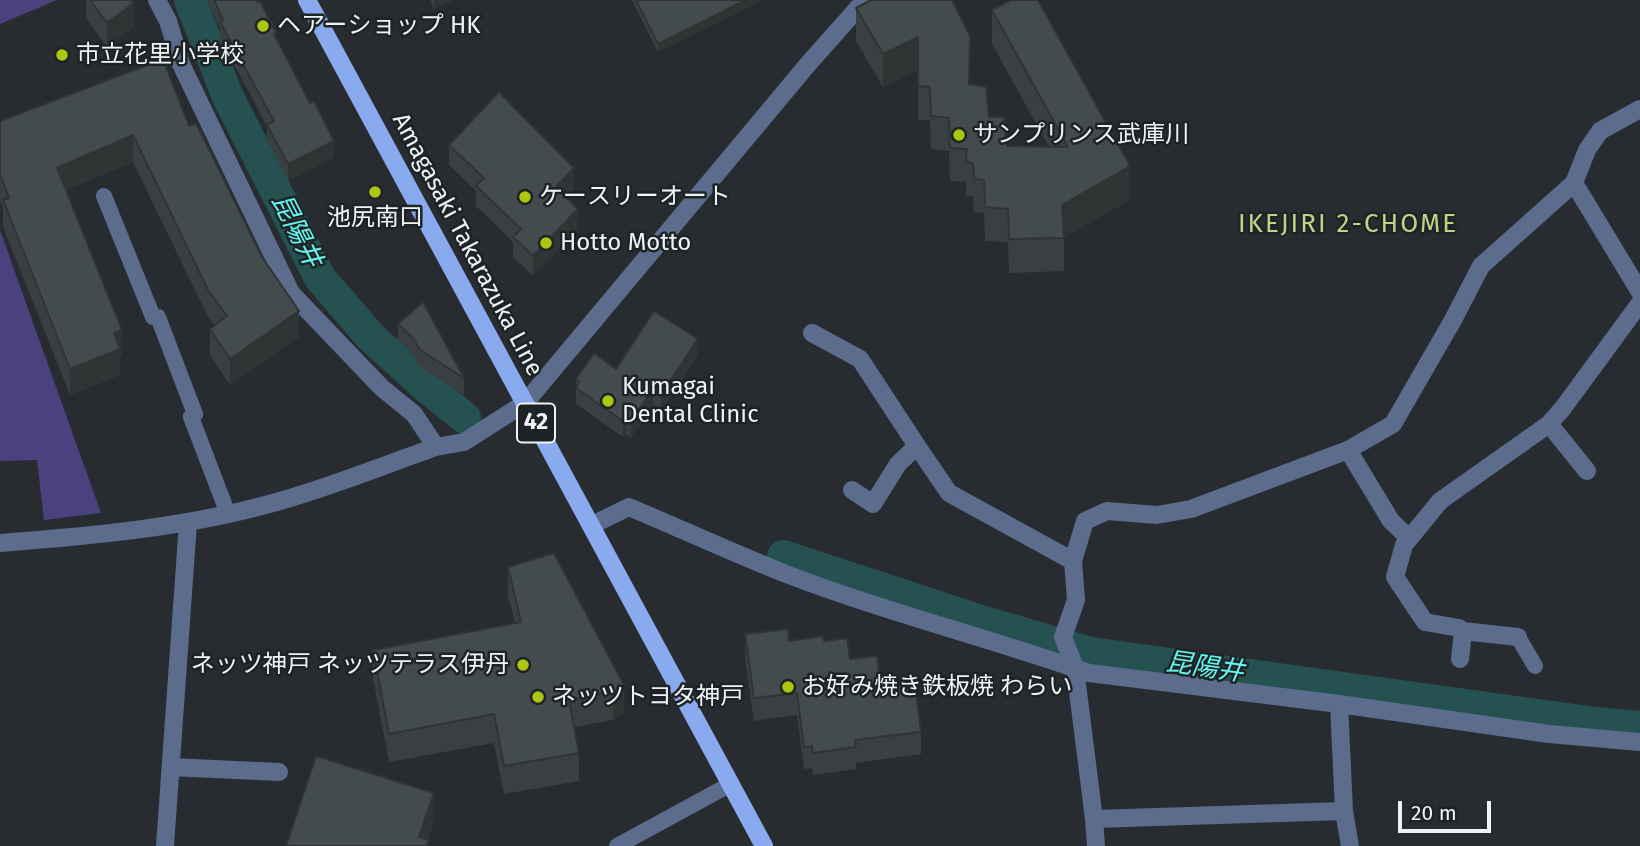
<!DOCTYPE html>
<meta charset="utf-8">
<style>
body{margin:0}
#map{position:relative;width:1640px;height:846px;overflow:hidden;background:#282c30;font-family:"Fira Sans",sans-serif}
canvas{display:block}
.scale{position:absolute;left:1398px;top:801px;width:93px;height:32px;box-sizing:border-box;border:4px solid #f0f3f5;border-top:0;padding-left:9px;font-size:21px;line-height:24px;white-space:nowrap;color:#f0f3f5;-webkit-text-stroke:5px #1e2326;paint-order:stroke}
</style>
<div id="map">
<canvas width="1640" height="846"></canvas>
<div class="scale">20 m</div>
</div>
<script>
const ctx = document.querySelector('canvas').getContext('2d');
ctx.lineJoin = 'round';
function fillPath(path, color) {
  ctx.fillStyle = color;
  ctx.fill(path, 'evenodd');
}
function stroke(path, color, width, dash) {
  ctx.strokeStyle = color;
  ctx.lineWidth = width;
  ctx.lineCap = dash ? 'butt' : 'round';
  ctx.setLineDash(dash || []);
  ctx.stroke(path);
}
function drawText(font, color, halo, rows, align = 'center') {
  ctx.font = font + ' "Fira Sans","Noto Sans JP",sans-serif';
  ctx.lineWidth = 5;
  ctx.setLineDash([]);
  ctx.textBaseline = 'middle';
  ctx.strokeStyle = halo;
  ctx.fillStyle = color;
  for (const [text, x, y, turn = 0] of rows) {
    ctx.save();
    ctx.translate(x, y);
    ctx.rotate((+turn || 0) * Math.PI / 180);
    ctx.textAlign = isNaN(turn) ? turn : align;
    if (halo) ctx.strokeText(text, 0, 0);
    ctx.fillText(text, 0, 0);
    ctx.restore();
  }
}
const green = new Path2D(`
 M0,0H57L0,24Z
 M0,230L101,513L44,520L37,460L0,461Z`);
const canal = new Path2D(`
 M190,0L227,95L320,278L371,337L423,384L465,418
 M783,556L978,620L1091,653L1596,723L1640,727`);
const lane = new Path2D(`
 M104,196L153,317H158L195,414L191,417L228,514
 M1518,637L1535,666
 M617,846L731,784`);
const street = new Path2D(`
 M157,0L168,21L181,64L291,293L382,388L414,414L436,447
 M1574,183L1640,292
 M812,333L860,359L917,446L898,464L873,504L852,490
 M1549,424L1587,471
 M917,446L949,493L1073,561
 M1348,450L1391,521L1409,538
 M592,525L629,507C681,529 733,553 786,574C885,612 989,638 1089,673L1339,704L1549,734L1640,742
 M0,543C90,536 182,528 269,504C326,489 381,466 436,447L464,442L525,403L809,63L865,0
 M1518,637L1463,631L1459,628L1425,622L1395,577L1404,545L1440,501L1549,424L1563,408L1640,303
 M1460,659L1463,631
 M1339,704L1344,811L1350,846
 M171,767L279,772
 M1094,819L1344,811
 M165,846L188,523
 M1096,846L1094,819L1075,668L1063,637L1076,600L1073,561L1085,521L1107,511L1157,515L1191,509L1348,450L1393,424L1453,320L1481,266L1574,183L1587,150L1600,131L1640,109`);
const primary = new Path2D(`
 M307,0L764,846`);
const wall = new Path2D(`
 M86,0H132L134,27L107,47L86,18Z
 M207,0H256L334,157L288,180L267,141V126L220,38V29Z
 M430,0H454L434,9Z
 M632,0H763L658,52Z
 M856,8L970,84L1007,146L1049,147L992,44V10L1130,200L1064,237V271L1009,273L1008,242L985,241L984,213L974,212L973,196H966V182L950,181L949,151L931,149L930,120H918V70L883,87L856,41Z
 M0,121L189,126L299,337L230,385L210,355V329L215,326L208,317L133,162L66,190L122,356L120,357V375L70,395L3,227V209L0,201Z
 M449,145L574,188L566,197L578,229L533,276L513,257V242L476,206V191L449,165Z
 M398,324L464,378V395L420,367L413,354L398,340Z
 M698,355L661,411L653,405L631,437L626,434L623,437L576,404V379L616,369Z
 M554,553L624,713L613,720L574,727L579,753V781L504,794L494,743L389,762L373,678V650L515,624L508,596V567Z
 M745,634L789,641H824L881,688L921,732V754L856,763V769L813,775L812,768L804,769L797,715L754,721L745,657Z`);
const shadedWall = new Path2D(`
 M434,0H454L434,9Z
 M746,0H763L658,52V44Z
 M134,3V27L107,47V23Z
 M918,37V70L883,87V54Z
 M133,135V162L57,194V168Z
 M334,141V157L288,180V164Z
 M1130,166V200L1062,238V205Z
 M574,168V188L556,207V187Z
 M578,209V229L533,276V256Z
 M299,311V337L230,385V359Z
 M122,330V356L120,357V375L70,395V369L114,333Z
 M698,339V355L661,411V395Z
 M653,389V405L631,437V421Z
 M626,418V434L623,437V421Z
 M624,685V713L613,720V692Z
 M434,793V823L426,846L419,837Z`);
const building = new Path2D(`
 M90,0H132L134,3L107,23Z
 M214,0H256L257,2L260,1L276,33L274,34L310,103L314,101L334,141L288,164L267,125L274,121L220,22L223,20Z
 M636,0H746L658,44Z
 M871,0H952L970,36L969,84L986,87L989,117H1004L1007,146L1068,147L992,10L1011,0H1038L1130,166L1062,205L1064,238L1009,239L1008,209L985,207L984,180L974,179L973,163L966,162L967,149L950,148L949,118L931,116L930,87L918,86V37L883,54L856,8Z
 M163,59L189,126L196,123L262,257L299,311L230,359L210,329L227,316L208,290L133,135L57,168L122,330L114,333L120,349L70,369L3,200L9,198L0,174V121Z
 M499,92L574,168L556,187L578,209L533,256L513,237L521,229L476,186L484,178L449,145Z
 M423,302L464,378L420,350L413,338L398,324Z
 M654,311L698,339L661,395L653,389L631,421L626,418L623,421L576,388L579,382L576,379L594,353L616,369Z
 M554,553L624,685L613,692L569,700L579,753L504,766L494,714L389,734L373,650L521,622L508,567Z
 M788,629L789,641L823,636L824,641L847,638L850,659L877,656L881,688L915,684L921,732L855,740L856,747L813,753L812,746L804,747L797,693L754,698L745,634Z
 M316,756L434,793L419,837L429,840L427,846H286Z`);
const markers = [
 [263,26,7,"#acc611"],
 [62,55,7,"#acc611"],
 [959,135,7,"#acc611"],
 [375,192,7,"#acc611"],
 [525,197,7,"#acc611"],
 [546,243,7,"#acc611"],
 [608,401,7,"#acc611"],
 [523,665,7,"#acc611"],
 [788,687,7,"#acc611"],
 [538,697,7,"#acc611"]
];
const shields = [
 [536,423,38]
];
const shieldNames = [
 ["42",536,423]
];
const poiNames = [
 ["ヘアーショップ HK",277,26],
 ["市立花里小学校",76,55],
 ["サンプリンス武庫川",973,135],
 ["ケースリーオート",539,197],
 ["池尻南口",375,218,"center"],
 ["Hotto Motto",560,243],
 ["Kumagai",622,387],
 ["Dental Clinic",622,415],
 ["ネッツ神戸 ネッツテラス伊丹",509,665,"right"],
 ["お好み焼き鉄板焼 わらい",802,687],
 ["ネッツトヨタ神戸",552,697]
];
const streetNames = [
 ["Amagasaki Takarazuka Line",467,245,62]
];
const neighbourhoodNames = [
 ["IKEJIRI 2-CHOME",1348,225]
];
const waterNames = [
 ["昆陽井",296,231,63],
 ["昆陽井",1205,668,8]
];
fillPath(green, '#4b417f');
stroke(canal, '#255251', 32);
stroke(lane, '#5b6c8d', 16);
stroke(street, '#5b6c8d', 18);
stroke(primary, '#8aaaef', 18);
fillPath(wall, '#3a4041');
fillPath(shadedWall, '#303435');
fillPath(building, '#444b4c');
stroke(building, '#303435', 2);
for (const [x, y, r, color] of markers) {
  const dot = new Path2D();
  dot.arc(x, y, r, 0, 2 * Math.PI);
  ctx.fillStyle = color;
  ctx.fill(dot);
  stroke(dot, '#1e2326', 2.5);
}
for (const [x, y, w] of shields) {
  const box = new Path2D();
  box.roundRect(x - w / 2, y - 19.5, w, 39, 5);
  ctx.fillStyle = '#1e2326';
  ctx.fill(box);
  stroke(box, '#f0f3f5', 2);
}
drawText('bold 23px', '#f0f3f5', null, shieldNames);
drawText('24px', '#f0f3f5', '#1e2326', poiNames, 'left');
drawText('24px', '#f0f3f5', '#1e2326', streetNames);
ctx.letterSpacing = '2px';
drawText('26px', '#c1d287', '#1e2326', neighbourhoodNames);
ctx.letterSpacing = '0px';
drawText('italic 26px', '#65f6f0', '#1e2326', waterNames);
</script>
